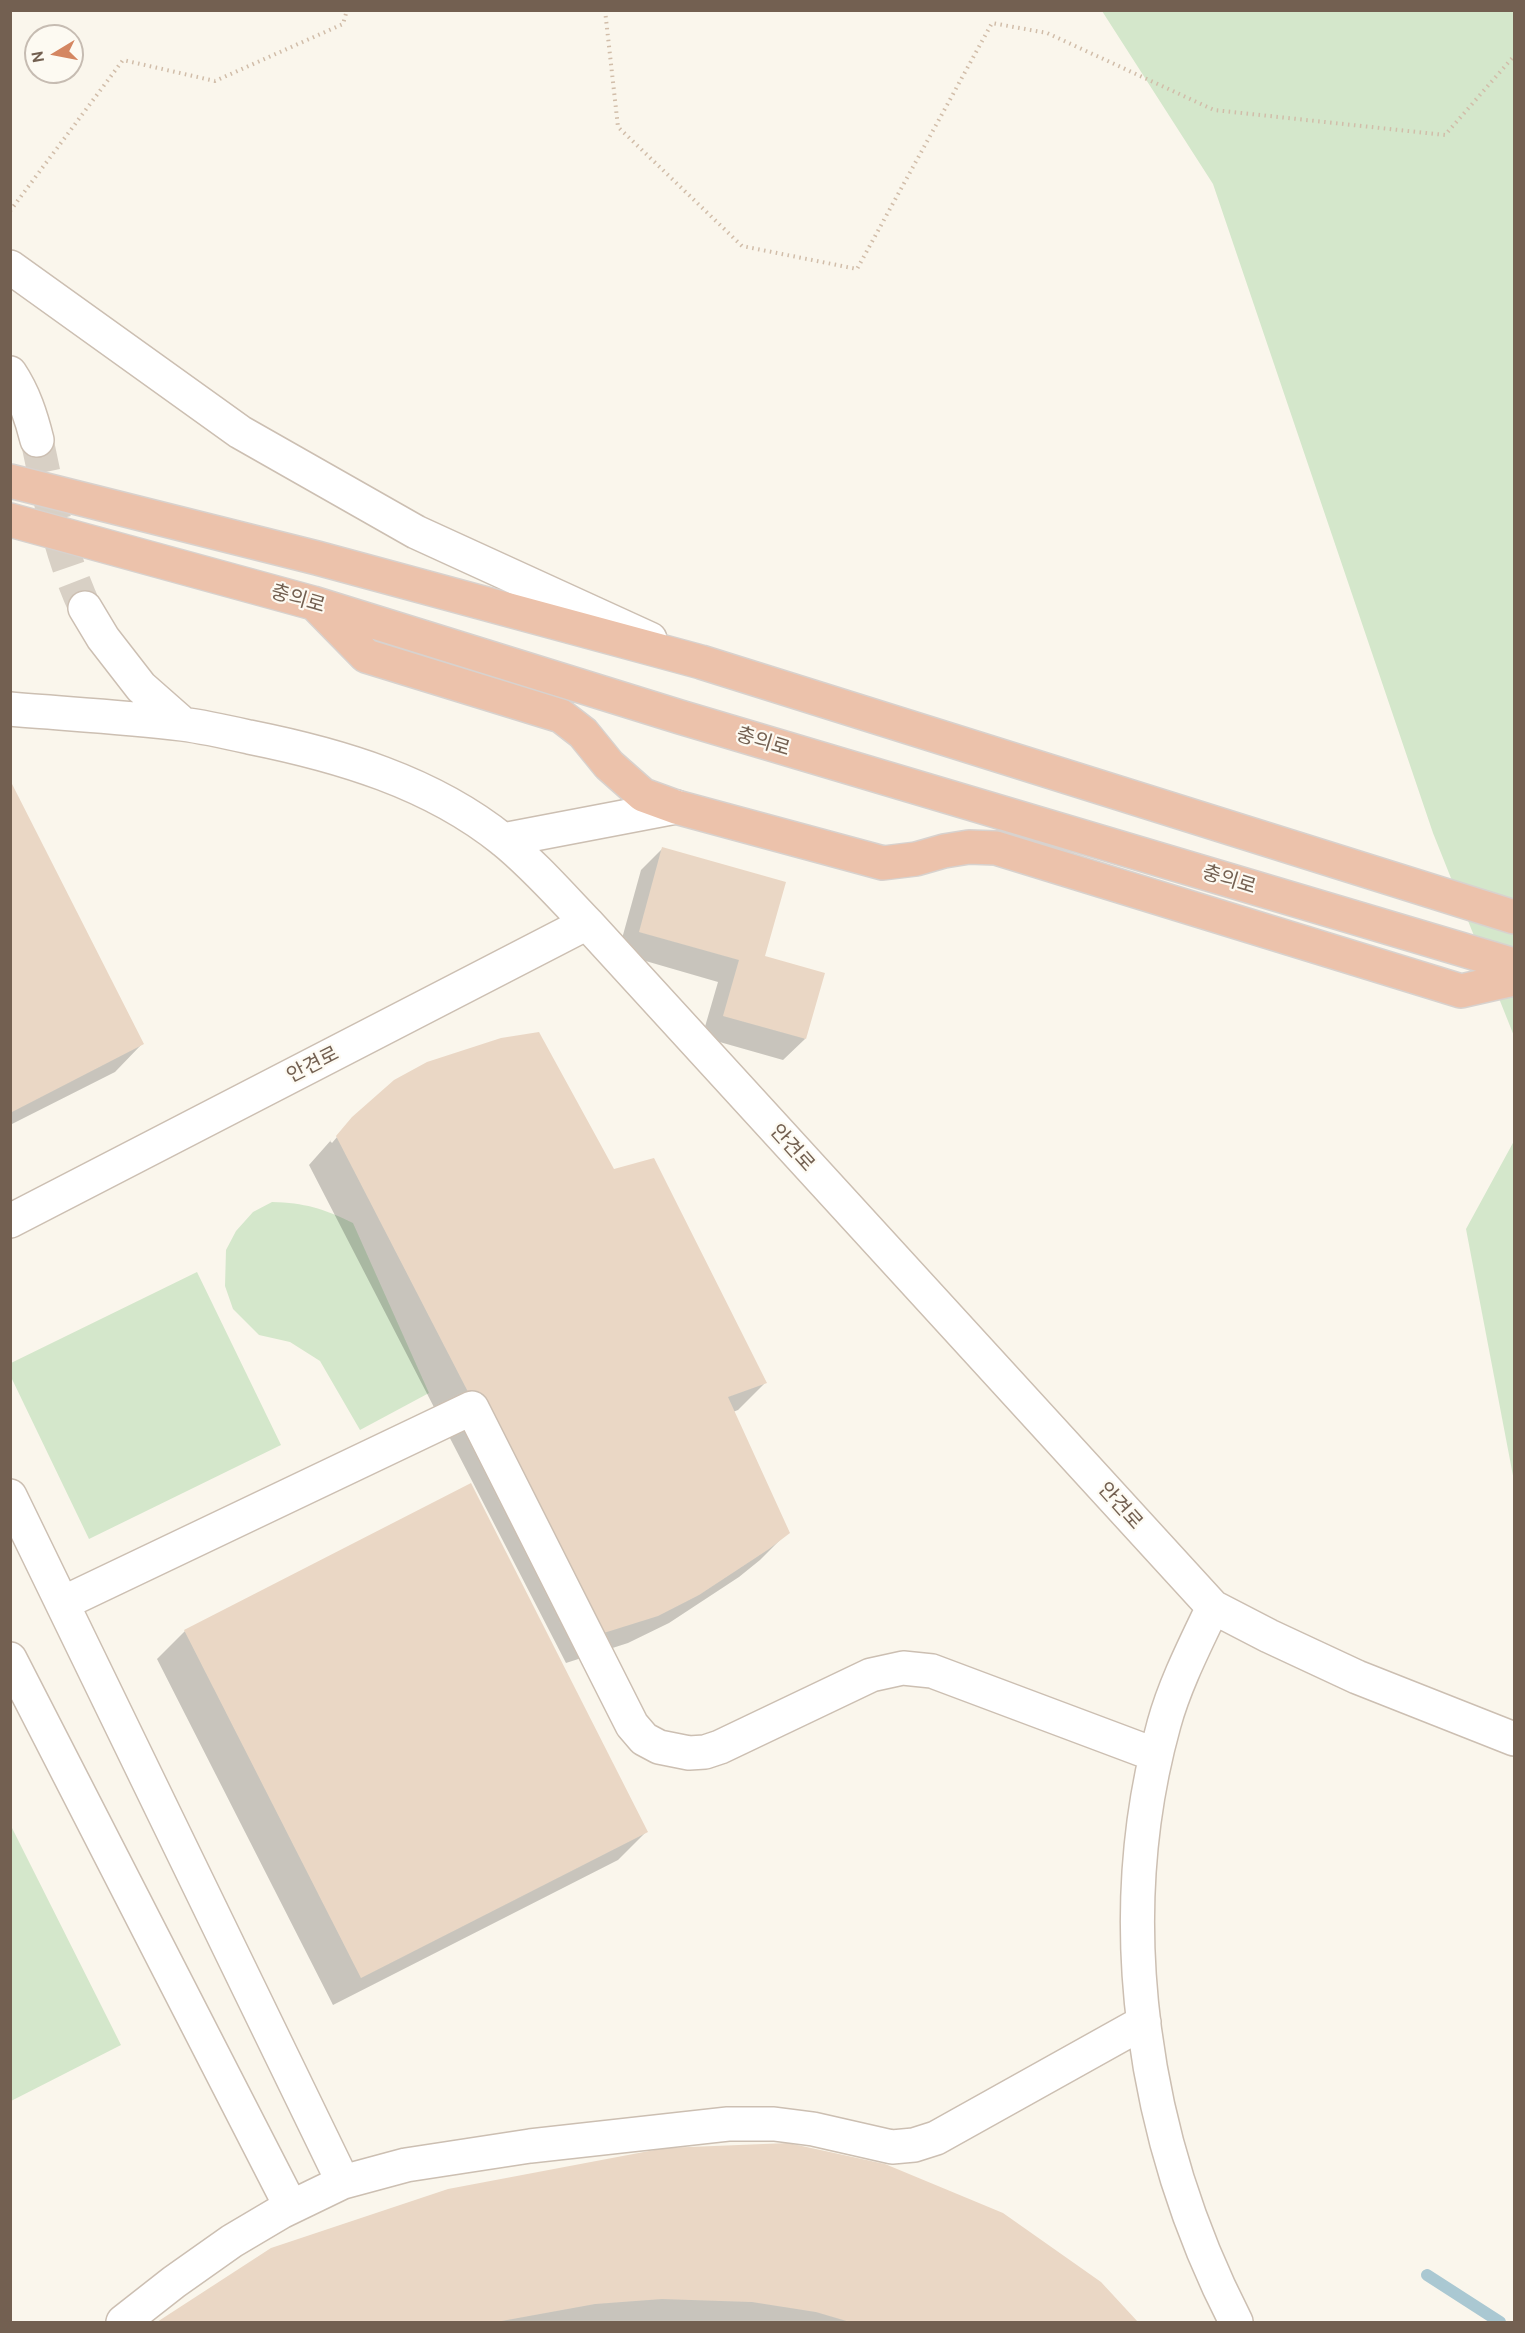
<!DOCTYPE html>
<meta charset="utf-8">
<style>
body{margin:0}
#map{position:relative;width:1525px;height:2333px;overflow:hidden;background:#faf6ec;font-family:Cabin,sans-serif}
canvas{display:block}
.frame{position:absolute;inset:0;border:12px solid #736051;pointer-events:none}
.north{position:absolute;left:24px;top:24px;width:60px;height:60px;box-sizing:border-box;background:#fdfaf2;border:2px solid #c6bcb2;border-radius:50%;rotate:260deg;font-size:16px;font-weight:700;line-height:24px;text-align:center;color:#736051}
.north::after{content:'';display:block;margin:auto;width:21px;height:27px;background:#d48661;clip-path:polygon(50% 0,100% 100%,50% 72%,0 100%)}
</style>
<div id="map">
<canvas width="1525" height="2333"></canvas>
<div class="frame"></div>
<div class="north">N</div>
</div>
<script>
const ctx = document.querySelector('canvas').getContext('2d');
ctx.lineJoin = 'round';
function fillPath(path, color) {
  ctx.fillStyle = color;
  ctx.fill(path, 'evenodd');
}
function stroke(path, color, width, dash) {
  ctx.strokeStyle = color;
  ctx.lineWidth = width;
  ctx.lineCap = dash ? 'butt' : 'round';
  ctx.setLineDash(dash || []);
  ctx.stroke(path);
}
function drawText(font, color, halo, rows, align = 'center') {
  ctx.font = font + ' Cabin,"Noto Sans KR",sans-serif';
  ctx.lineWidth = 4.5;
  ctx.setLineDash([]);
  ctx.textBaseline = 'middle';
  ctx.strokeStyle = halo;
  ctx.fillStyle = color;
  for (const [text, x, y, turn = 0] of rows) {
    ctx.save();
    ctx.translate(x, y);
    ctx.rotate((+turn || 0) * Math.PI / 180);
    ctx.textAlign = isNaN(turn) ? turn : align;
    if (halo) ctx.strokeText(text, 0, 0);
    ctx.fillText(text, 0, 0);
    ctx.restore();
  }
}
const green = new Path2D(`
 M1102,11H1514V1036L1433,833L1213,184Z
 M1514,1141V1481L1466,1229Z
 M272,1202C305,1203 322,1208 353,1223L429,1393L360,1430L320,1361L290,1342L259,1335L233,1309L225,1286L226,1250L236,1231L253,1212Z
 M197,1272L281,1445L89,1539L11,1377V1363Z
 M10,1824L121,2045L11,2101H10Z`);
const shadow = new Path2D(`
 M10,784L142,1044L115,1072L10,1125Z
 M662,849L764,957L805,1039L783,1060L702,1037L718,982L618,953L641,870Z
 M353,1118L614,1170L765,1383L738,1410L733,1412L788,1532L760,1560L739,1577L669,1623L628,1643L566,1663L309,1165L332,1139L330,1141L332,1143Z
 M185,1631L646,1832L618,1860L333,2005L157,1659Z
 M272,2249L1100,2283L1136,2322H159Z`);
const stream = new Path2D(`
 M1427,2275L1500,2322`);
const building = new Path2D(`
 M10,780L144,1044L10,1113Z
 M662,847L786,882L765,956L825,973L806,1039L723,1016L739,960L639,932Z
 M539,1032L614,1169L654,1158L767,1383L728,1397L790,1533L769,1549L699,1595L658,1616L594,1636L336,1136L352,1117L394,1080L427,1062L501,1038Z
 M471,1483L648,1832L361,1978L184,1630Z
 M788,2143L885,2164L1003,2213L1101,2282L1138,2322H850L816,2312L752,2302L662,2299L595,2304L496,2322H157L271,2248L448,2189L665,2148Z`);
const minorTunnel = new Path2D(`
 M37,440C50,501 59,551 85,608`);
const path = new Path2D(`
 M605,10L618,127L742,246L857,269L992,23L1047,33L1214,110L1445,135L1514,56
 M10,211L123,60L215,81L343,24L347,10`);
const minor = new Path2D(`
 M10,267L240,432L416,532L650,639
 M10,373C24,394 31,416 37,440
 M85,608L103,638L141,687L183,724
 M10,709C68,714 125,717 182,724C205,727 227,732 249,737C339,755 431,782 503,840C534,865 560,895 587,923L1213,1607L1269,1636L1357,1677L1514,1739
 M503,840L676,807
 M10,1221L587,923
 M10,1496L343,2182
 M63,1603L472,1408L632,1725L644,1739L659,1747L689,1753L705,1752L720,1747L871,1675L903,1668L932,1671L1156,1755
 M1213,1607C1195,1645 1175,1684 1164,1724C1109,1922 1143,2141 1236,2322
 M10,1659L291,2207
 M123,2322L174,2282L232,2241L281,2212L343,2182L406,2165L530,2146L728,2124H774L813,2129L892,2147L914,2145L936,2138L1144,2022`);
const highway = new Path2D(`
 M10,481L317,558L701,662L1514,917
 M10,520L313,603L680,717L1514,965
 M317,606L366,656L561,716L583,733L609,765L643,795L676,807L883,863L916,859L944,851L969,847L996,848L1461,991L1514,979`);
const streetNames = [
 ["충의로",298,599,16],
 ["충의로",763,742,17],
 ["충의로",1229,880,17],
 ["안견로",313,1065,-27],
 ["안견로",792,1148,48],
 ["안견로",1120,1506,48]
];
fillPath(green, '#d4e7cb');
fillPath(shadow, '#0003');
stroke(stream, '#aac8d2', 12);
fillPath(building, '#ead7c5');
stroke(minorTunnel, '#d8d0c5', 33, [33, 16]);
stroke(minor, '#ccbfb2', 36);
stroke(highway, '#d8d2ce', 36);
stroke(path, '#d1bda9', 4, [1.5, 4.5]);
stroke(minor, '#fff', 33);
stroke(highway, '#ecc2ab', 33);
drawText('20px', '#736051', '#fdfaf2', streetNames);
</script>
